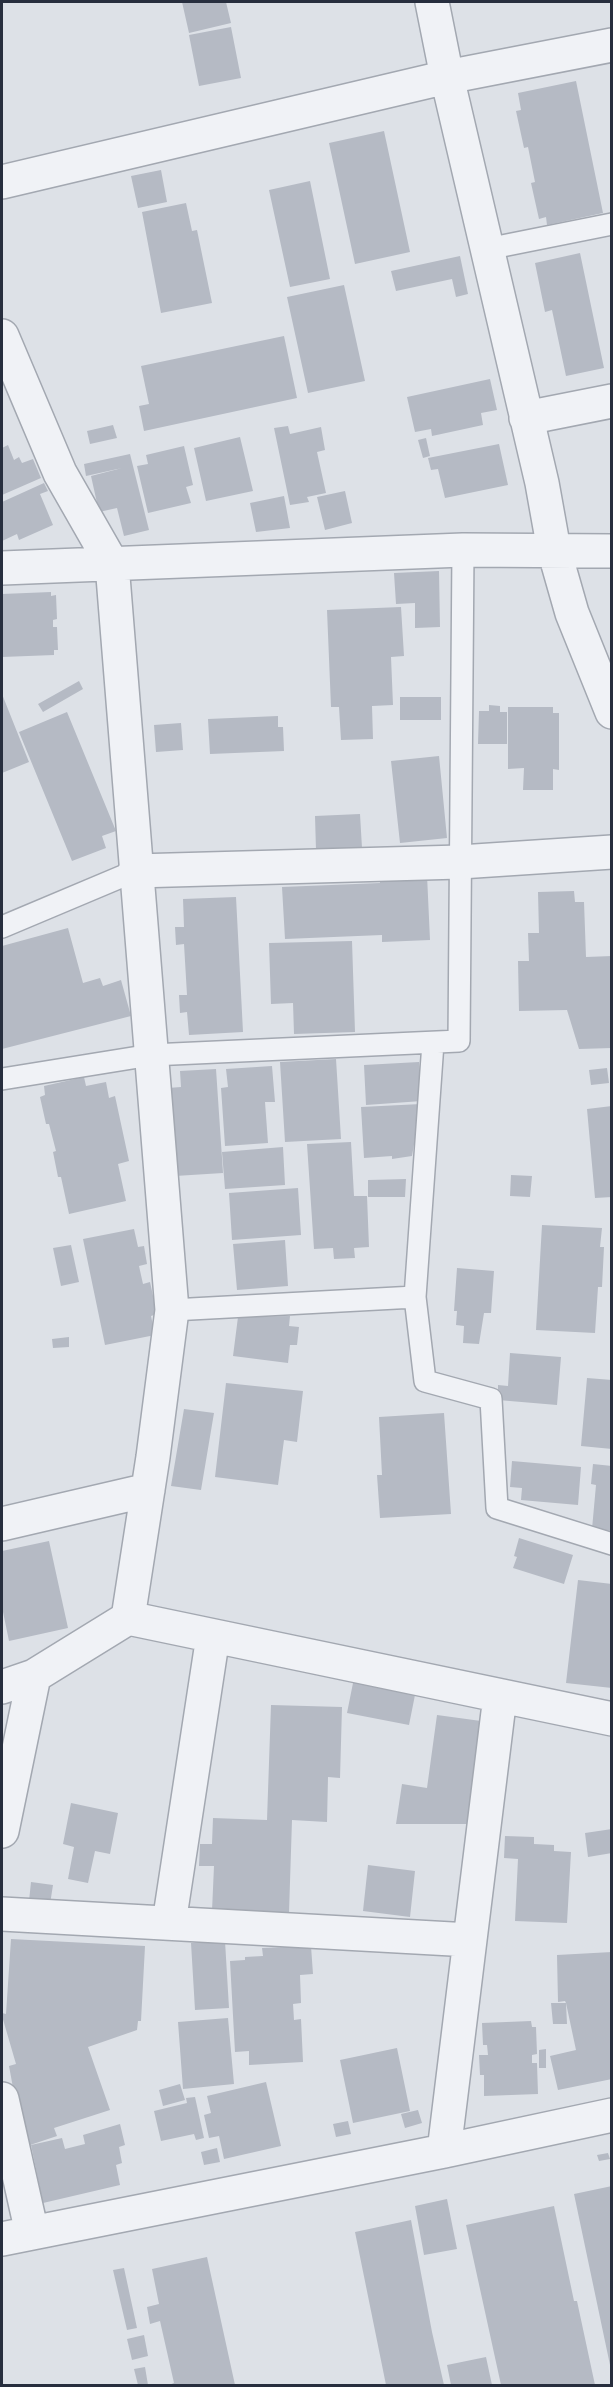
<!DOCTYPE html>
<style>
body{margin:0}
#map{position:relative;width:613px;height:2387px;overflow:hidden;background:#dde1e7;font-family:"Archivo Narrow",sans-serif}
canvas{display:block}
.frame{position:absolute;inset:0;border:3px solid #272e3e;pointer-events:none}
</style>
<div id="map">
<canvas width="613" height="2387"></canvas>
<div class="frame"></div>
</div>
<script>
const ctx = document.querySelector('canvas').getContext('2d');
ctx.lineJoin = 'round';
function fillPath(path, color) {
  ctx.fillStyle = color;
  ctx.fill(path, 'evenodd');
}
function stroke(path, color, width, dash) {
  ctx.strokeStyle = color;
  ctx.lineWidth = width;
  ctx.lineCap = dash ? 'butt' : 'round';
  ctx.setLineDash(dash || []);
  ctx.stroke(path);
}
const building = new Path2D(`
 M182,2H226L231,23L189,33Z
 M231,27L241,78L199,86L189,35Z
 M576,81L603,213L547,225L546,217L539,219L531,183L535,182L528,147L524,148L516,111L521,110L518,93Z
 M384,131L410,252L355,264L329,143Z
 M161,170L167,202L138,208L131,176Z
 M310,181L330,279L290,287L269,190Z
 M186,203L192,231L197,230L212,303L161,313L142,212Z
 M580,253L604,368L566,376L552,310L545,312L535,263Z
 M460,256L468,294L456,297L452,279L396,291L391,271Z
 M344,285L365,381L308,393L287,297Z
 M284,336L297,398L144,431L139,406L149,404L141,366Z
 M490,379L497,410L481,413L483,425L432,436L431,429L415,432L407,397Z
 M113,425L117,438L90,444L87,431Z
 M288,426L290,434L321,427L325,450L317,452L326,493L307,497L309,502L290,505L274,428Z
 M240,437L253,491L206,501L194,448Z
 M426,438L430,456L423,458L418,440Z
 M499,444L508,485L445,498L438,469L431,470L428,458Z
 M8,445L14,460L19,457L22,463L33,459L41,478L2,495V448Z
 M184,446L193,485L186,487L191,503L148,513L137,466L148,464L146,455Z
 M130,454L149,530L124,536L117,508L99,512L91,476L122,468L86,476L84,464Z
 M44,483L48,491L40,494L53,525L19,540L17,534L2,541V502Z
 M345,491L352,523L325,530L317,497Z
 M284,496L290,528L256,532L250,503Z
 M439,571L440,627L415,628V603L396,604L394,573Z
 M51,592V596L56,595L57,619L53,620V627H57L58,650H54V655L2,657V594Z
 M401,607L404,656L391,657L393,705L372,706L373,739L341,740L339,707H331L327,610Z
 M79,681L83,689L43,712L38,704Z
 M2,694L29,762L2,773Z
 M400,697H441V720H400Z
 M489,705L500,706V712H507V744H478L479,711H489Z
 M508,707H553V713H559V770L553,769V790H523L524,768L508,769Z
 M67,712L116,831L102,836L106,848L72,861L19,732Z
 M278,716V727H283L284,751L210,754L208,719Z
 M181,723L183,750L156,752L154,725Z
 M439,756L447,838L400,843L391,761Z
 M360,814L362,848L316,850L315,816Z
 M427,875L430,940L382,942V935L285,939L282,887L380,883L379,877Z
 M574,891L575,902H584L586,957L612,956V1048L579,1049L567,1010L519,1011L518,961H529L528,933H539L538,892Z
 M236,897L243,1032L189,1035L187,1012L180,1013L179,995H187L184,944L176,945L175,927H184L183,899Z
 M68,928L83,983L100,978L103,986L121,980L131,1016L2,1049V946Z
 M352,941L355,1032L294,1034L293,1003L271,1004L269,943Z
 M336,1059L341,1139L285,1142L280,1062Z
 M419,1062L422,1101L366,1105L364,1065Z
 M272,1066L275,1102H265L268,1143L225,1146L221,1088L228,1087L226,1069Z
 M607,1068L609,1083L591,1085L589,1070Z
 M216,1069L223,1173L175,1176L168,1088L181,1087L180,1071Z
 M84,1077L86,1086L106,1082L109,1098L115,1096L129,1161L118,1164L126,1201L69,1214L61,1177H58L53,1152L56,1151L49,1124H46L40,1097L45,1095L44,1086Z
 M421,1104L412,1156L392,1159V1156L364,1158L361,1107Z
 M612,1106V1197L595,1198L587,1109Z
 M351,1142L354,1196H367L369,1247L354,1248L355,1258L334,1259L333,1248L314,1249L307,1144Z
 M283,1147L285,1185L225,1189L222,1152Z
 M511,1175L532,1176L530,1197L510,1196Z
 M406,1179L405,1197H368V1180Z
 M298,1188L301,1235L232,1240L229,1193Z
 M542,1225L602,1228L600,1247H604L602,1287H598L595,1333L536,1330Z
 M134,1229L138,1247L144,1246L147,1264L139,1266L143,1284L150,1282L157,1314L151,1316L155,1335L105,1345L83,1239Z
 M285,1240L288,1286L237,1290L233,1244Z
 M71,1245L79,1282L61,1286L53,1248Z
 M457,1268L494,1271L491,1313H484L479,1344L463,1343L464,1326L456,1325L457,1311H454Z
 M290,1316L289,1326L299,1327L297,1345H290L288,1363L233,1356L238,1317Z
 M69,1337V1347L53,1348L52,1339Z
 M510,1353L561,1357L557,1405L498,1400V1385L508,1386Z
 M587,1378L612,1380V1449L581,1446Z
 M226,1383L303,1391L297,1442L284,1440L278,1485L215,1477Z
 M184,1409L214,1413L201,1490L171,1486Z
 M444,1413L451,1514L380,1518L377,1475H382L379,1417Z
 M512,1461L581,1467L578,1505L521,1500L522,1488L510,1487Z
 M593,1464L612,1466V1531L592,1529L596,1485L591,1484Z
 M519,1538L573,1555L564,1584L513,1568L517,1557L514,1556Z
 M49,1541L68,1628L9,1641L2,1607V1551Z
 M578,1580L612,1584V1688L566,1683Z
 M354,1678L416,1690L409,1725L347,1713Z
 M271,1705L342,1707L340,1778L328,1777L327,1822L292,1820L289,1913L212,1911L214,1866H199L200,1844H212L213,1818L267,1820Z
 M437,1715L481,1721L467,1824H396L402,1784L427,1788Z
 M71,1803L118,1813L110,1854L95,1851L88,1883L68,1879L74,1847L63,1844Z
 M612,1829V1853L588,1857L585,1833Z
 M505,1836L534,1837V1844L554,1845V1851L571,1852L567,1923L515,1921L518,1859L504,1858Z
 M368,1865L415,1871L410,1917L363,1911Z
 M31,1882L53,1885L50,1904L29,1901Z
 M11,1939L145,1946L141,2021H138L137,2030L88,2047L110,2110L54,2128L57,2136L24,2147L9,2066L16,2064L2,2016V2013L6,2014Z
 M225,1941L229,2008L195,2010L191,1943Z
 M311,1946L313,1974L300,1975L301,2003L293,2004L294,2020L301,2019L303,2062L249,2065V2051L235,2052L230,1961L245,1960V1957L263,1956L262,1948Z
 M612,1952V2079L558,2090L550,2056L576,2050L566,2003L567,2024H553L551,2003H566L565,2001L558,2002L557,1955Z
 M228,2018L234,2084L183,2089L178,2022Z
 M531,2021L532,2027H536L537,2054L532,2055V2063H537L538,2094L484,2096V2075H480L479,2055H488L487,2045H483L482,2023Z
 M397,2048L410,2111L353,2123L340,2060Z
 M546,2049V2068H539V2050Z
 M266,2082L281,2146L224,2159L219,2136L209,2138L204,2115L211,2113L207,2096Z
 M180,2084L185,2100L163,2106L159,2090Z
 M195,2097L204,2138L196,2140L194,2134L161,2141L154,2111L187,2103L186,2098Z
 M418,2110L422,2123L405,2128L401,2114Z
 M348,2121L351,2134L336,2137L333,2124Z
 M120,2124L125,2145L119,2147L122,2163L116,2165L120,2185L43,2203L31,2145L62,2138L65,2149L85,2144L83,2135Z
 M217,2148L220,2162L204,2165L201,2152Z
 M608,2153L610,2159L599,2161L597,2155Z
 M612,2186V2365H610L574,2194Z
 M447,2199L457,2249L424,2255L415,2206Z
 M554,2206L574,2301H577L595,2385H501L466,2225Z
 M411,2220L432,2332L444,2385H386L355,2232Z
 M207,2257L235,2385H169L174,2383L160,2321L150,2324L147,2307L159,2304L152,2269Z
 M124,2268L137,2328L127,2330L113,2270Z
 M144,2335L148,2356L132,2360L127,2339Z
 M486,2357L492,2385H451L447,2365Z
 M145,2367L148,2385H138L134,2369Z`);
const service = new Path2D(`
 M487,249L612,224
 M2,927L135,871
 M2,1079L151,1055L459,1041L463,550
 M415,1297L425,1381L491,1399L497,1508L612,1544
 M172,1310L415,1297L433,1043`);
const minor = new Path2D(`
 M432,2L447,77L542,483L554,550L572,613L612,712
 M2,182L447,77L612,45
 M2,336L60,473L112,564L172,1310L153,1457L128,1618
 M526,418L612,401
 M2,568L463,550L612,551
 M135,871L460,862L612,852
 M2,1524L148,1490
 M2,1687L34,1676L128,1618L612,1719
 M2,1831L34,1676
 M2,1914L470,1940
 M169,1923L213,1636
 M2,2099L32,2233L2,2239
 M444,2151L500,1696
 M32,2233L444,2151L612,2115`);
fillPath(building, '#b5bac4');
stroke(service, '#a3a8b1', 24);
stroke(minor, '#a3a8b1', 36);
stroke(service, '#f0f2f6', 21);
stroke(minor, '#f0f2f6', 33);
</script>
